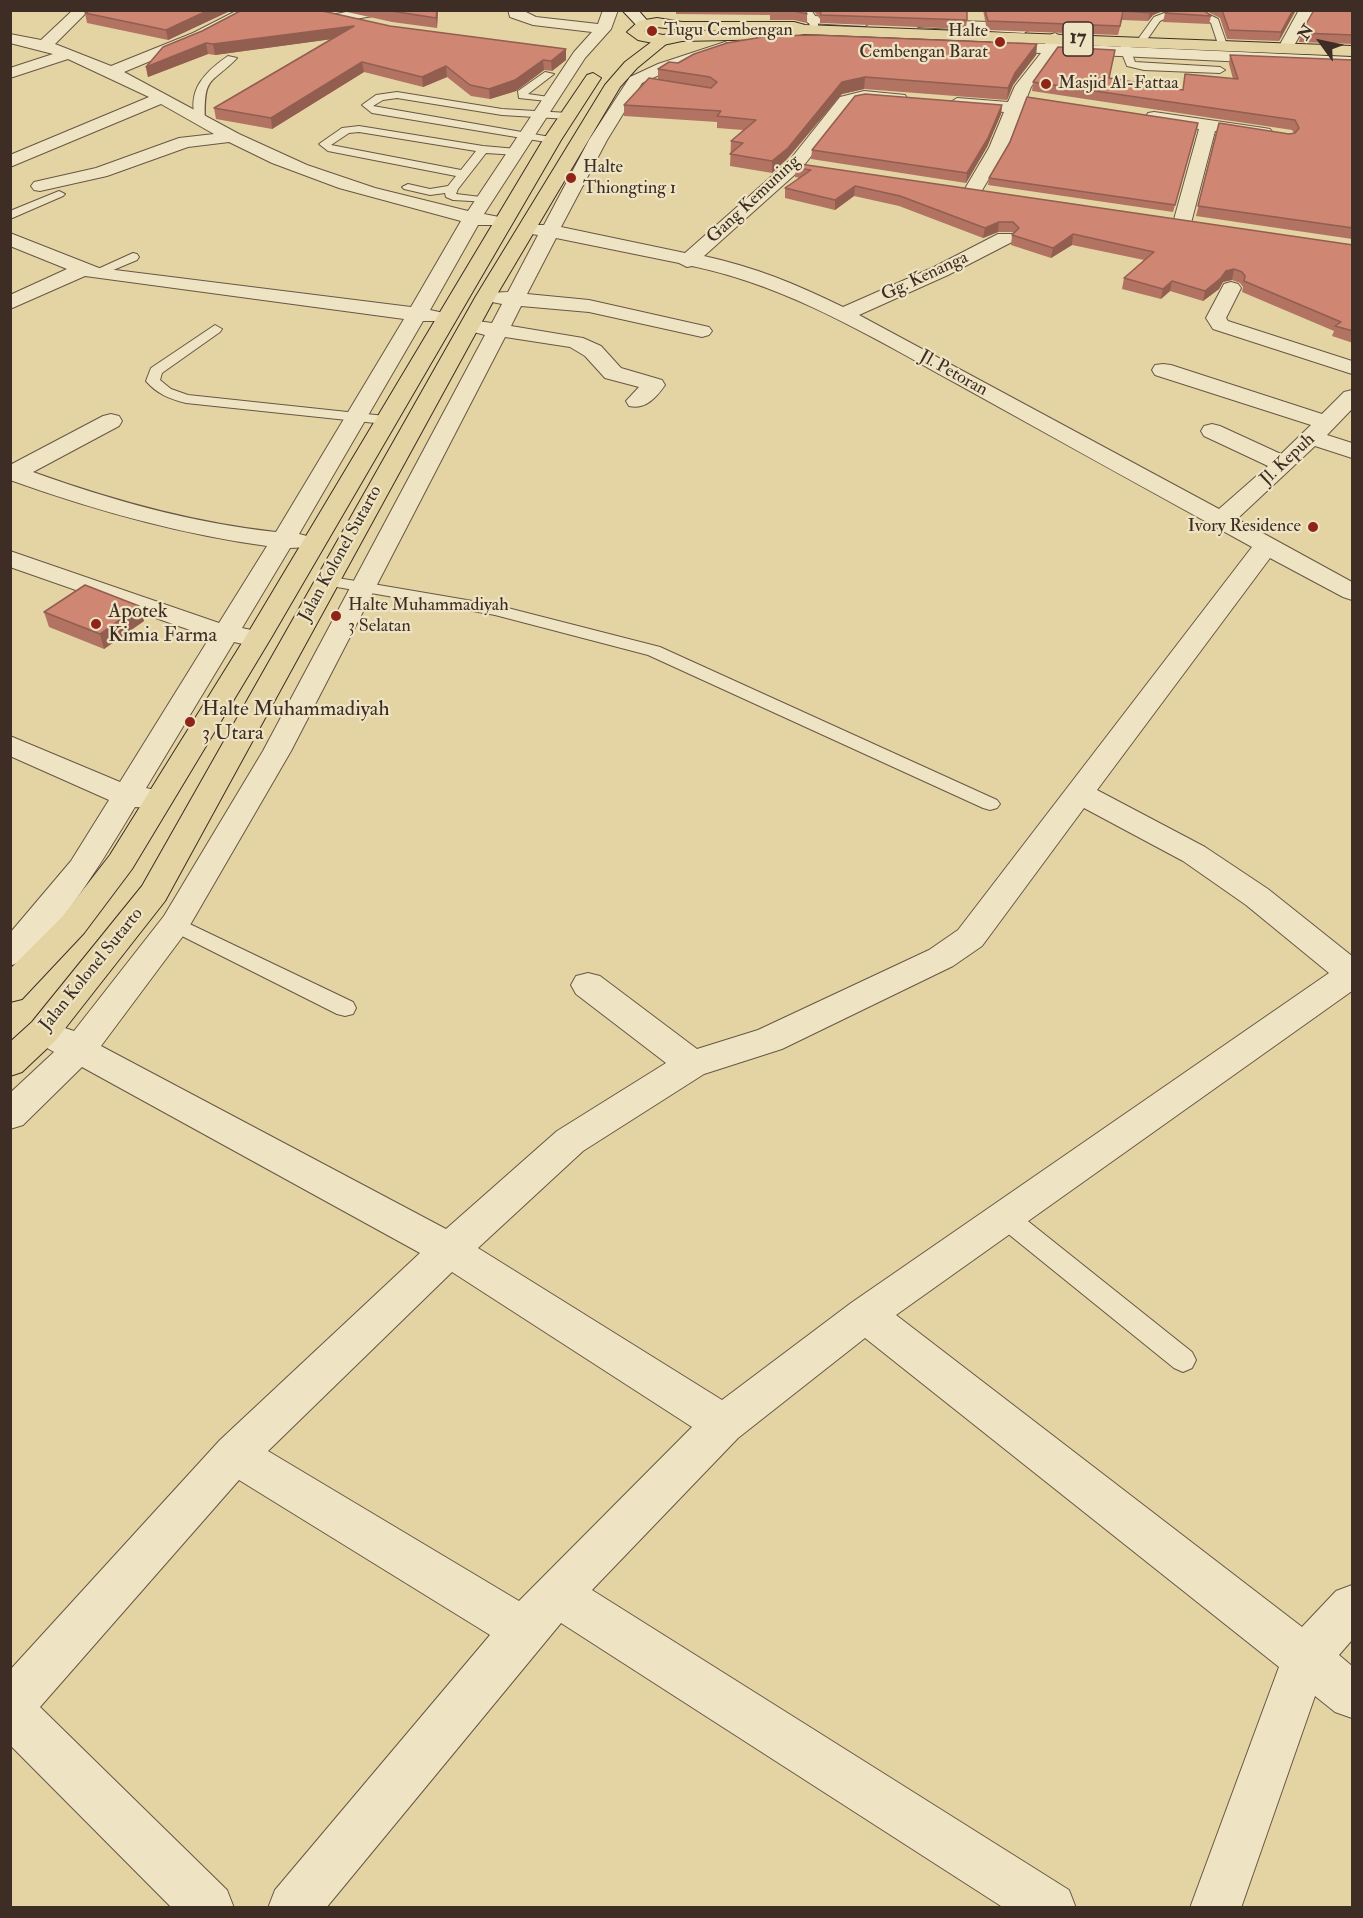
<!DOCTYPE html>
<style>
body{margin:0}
#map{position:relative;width:1363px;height:1918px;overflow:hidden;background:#e5d4a3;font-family:"IM FELL Double Pica",serif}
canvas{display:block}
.frame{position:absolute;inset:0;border:12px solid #3d2d24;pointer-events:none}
.north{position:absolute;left:1291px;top:12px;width:60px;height:60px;-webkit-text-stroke:4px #eee3c3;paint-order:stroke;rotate:303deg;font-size:16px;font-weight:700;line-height:24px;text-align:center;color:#3d2d24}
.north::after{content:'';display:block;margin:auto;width:21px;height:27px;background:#3d2d24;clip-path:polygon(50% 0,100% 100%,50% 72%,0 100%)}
</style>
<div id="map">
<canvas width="1363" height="1918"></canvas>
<div class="frame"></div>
<div class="north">N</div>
</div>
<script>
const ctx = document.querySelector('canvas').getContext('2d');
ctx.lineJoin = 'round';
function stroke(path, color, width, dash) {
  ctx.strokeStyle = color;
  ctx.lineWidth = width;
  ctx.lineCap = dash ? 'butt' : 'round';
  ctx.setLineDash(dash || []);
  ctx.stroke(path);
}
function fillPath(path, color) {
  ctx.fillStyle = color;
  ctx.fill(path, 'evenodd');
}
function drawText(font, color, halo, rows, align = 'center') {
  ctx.font = font + ' "IM FELL Double Pica",serif';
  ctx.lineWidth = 4.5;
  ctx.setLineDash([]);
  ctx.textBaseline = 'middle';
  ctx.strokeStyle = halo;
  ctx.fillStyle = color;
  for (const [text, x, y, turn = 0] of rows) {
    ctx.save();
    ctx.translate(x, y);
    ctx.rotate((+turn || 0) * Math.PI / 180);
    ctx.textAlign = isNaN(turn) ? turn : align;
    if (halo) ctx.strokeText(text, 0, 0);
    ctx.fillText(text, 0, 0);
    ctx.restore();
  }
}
const service = new Path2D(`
 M802,10H811L818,20V32H812L808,20Z
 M1167,12L1175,14L1160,21L1144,44H1138L1136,42L1154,17Z
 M1200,13H1206L1218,19L1227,45L1225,47H1219L1211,23L1200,17Z
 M1126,38L1131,41V51L1135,62L1220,67L1225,70L1220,73L1144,70L1127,66L1121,51V41Z
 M228,56L237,58C211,85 204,75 205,118L200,121L196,120C186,90 206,71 228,56Z
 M545,72L554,74L528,94L556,98V102L519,98L518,91Z
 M397,92L502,109L568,113L573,116L568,119L502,115L397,98L383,100L373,106L556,138V142L552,143L372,113L362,105L376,95Z
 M359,126L483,146L517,149L523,152L517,155L486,153L458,189L456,194L489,198V202L453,200L446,197L445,193L430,195L404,189L402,187L408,184L430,189L448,186L456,176L328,151L319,144L342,128ZM359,132L476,151L461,170L331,145L349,133Z
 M59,191L65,194L63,196L10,219V211Z
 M133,253L137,254L139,257L137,260L99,276L95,277L89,273Z
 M215,325L222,329L220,332L162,373L160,380L171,389L188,395L385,416L392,420L385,424L186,403C170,399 157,394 146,381L151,368Z
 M326,576L496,605L660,647L997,800L1000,804L997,808L990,810L983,808L648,655L495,615L320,584L318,581Z
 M175,917L353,1002L356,1008L353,1014L345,1016L337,1014L168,929L165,924L168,919Z
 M1005,1207L1014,1210L1192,1352L1196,1360L1192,1368L1183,1372L1174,1368L996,1224L993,1217L996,1210Z`);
const minor = new Path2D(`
 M73,10H89L55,44L111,66L193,33L238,10H259L203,39L124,72L239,134L307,165L375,188L468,211L574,52L592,32L533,25L510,17L508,10H522L536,17L598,24L603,10H618L611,29L585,58L484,214L499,217L501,221L499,225H478L430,310L444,313L447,317L444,321H423L299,534L311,537L314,542L311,547L290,548L242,628L256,631L260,637L256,643L247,645L234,642L146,788L160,791L164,798L160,805L149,808L135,807C113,843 49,954 10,966V933L71,861L109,800L10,756V736L120,782L210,637L10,567V551L219,623L267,546C179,534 94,510 10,480V465L103,416L111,414L119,416L122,421L119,426L33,472C111,500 192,523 276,532L404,319L85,276L10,309V295L67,269L10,246V233L99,268L411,307L461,221L339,188L272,163L229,142L188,147L107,176L40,191L34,190L31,186L34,182L96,168L179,138L214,134L161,104L10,167V155L149,97L68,59L10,78V68L53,54L10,43V34L41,40Z
 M355,10H392L385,14L337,22L330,18L332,15Z
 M1299,10H1314L1291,51H1281L1278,48Z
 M813,16L865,18L872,22L865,26L808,23L806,20Z
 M923,20L1024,23L1032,28L1024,33L918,27L916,24L918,21Z
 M1055,33L1063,38L1060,44L1352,57V67L1056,53L1031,87L1007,148L981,192L978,196H966L963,192L989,148L1004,112L957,108L949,103L957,98L1008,102L1015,86L1041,53L992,51L984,46L992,41L1045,44L1050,35Z
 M725,42L733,47L730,50L670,70L642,83L607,140L561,227L685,253L789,161L840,97L864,91L905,95L907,98L905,101H864L852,104L801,169L704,256C755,267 796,284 843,307L934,267L998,234H1012L1015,238L1012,242L948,275L859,315L1219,509L1268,466L1204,436L1201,431L1204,426L1212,424L1220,426L1281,454L1311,425L1155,375L1152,370L1155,365L1163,364L1171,365L1322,414L1344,392L1352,390V409L1327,435L1352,443V458L1315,446L1237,519L1352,582V600L1343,597L1270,558L1097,790L1205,847L1268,889L1352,956V991L896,1315L1302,1627L1336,1591L1352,1585V1640L1339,1655L1352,1666V1718L1335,1712L1315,1696L1241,1908H1190L1279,1667L865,1338L738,1438L592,1590L1069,1890L1076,1908H1004L561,1623L326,1908H268L275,1890L490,1635L239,1480L40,1707L227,1890L234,1908H172L10,1745V1670L220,1440L420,1253L82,1067L23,1125L10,1129V1093L54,1052L47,1048L42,1039L47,1030L59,1026L74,1031L164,916L263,751L485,335L470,331L467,327L470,323L477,321L492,323L502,304L487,301L484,297L487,293L508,292L538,235L525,233L523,229L525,225H544L589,140L630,77L658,64ZM556,238L679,263L687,267L692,266C789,286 875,339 961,386C1058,440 1155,494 1252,547L958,930L929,950L758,1030L697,1049L600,976L588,973L576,976L571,985L576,994L666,1063L557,1131L446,1229L101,1046L186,932L291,751L505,337L570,347L585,356L605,378L639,387L626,401L629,406C645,410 656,398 665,385L662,380L621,368L601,346L583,338L511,326L521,306L589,312L702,337L709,335L712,331L709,327L589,300L527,294ZM1084,808L1183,861L1246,905L1329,973L851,1303L722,1400L478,1248L583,1151L704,1074L782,1049L953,966L982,946ZM452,1272L692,1427L519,1601L268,1451Z
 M1154,112L1264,128L1270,129L1273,133L1270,137L1264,138L1215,131L1191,223L1189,227H1175L1173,223L1199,129L1148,121L1146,117L1148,113Z
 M1231,282L1238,284L1241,288L1226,318L1228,321L1352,361V374L1213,329L1206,318L1224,284Z`);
const secondary = new Path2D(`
 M622,10H638L651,25L644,29L639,28Z`);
const primary = new Path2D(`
 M663,35L671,40L637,68L620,87L496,296L165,901L56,1040L22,1072L10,1076V1042L32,1022L142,886L476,296L605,85L625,62L658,37Z
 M593,73L601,78L561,140L271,638L132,869L84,933L22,999L10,1002V969L62,917L110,855L245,638L543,140L587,75Z`);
const trunk = new Path2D(`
 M657,18L682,22H794L805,25L1352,46V56L804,34L778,39L682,41L663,45L638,40L627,32L639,21ZM657,27L682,30H729L682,31L663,35L644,31Z`);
const wall = new Path2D(`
 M232,10L168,40L87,23L85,13Z
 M338,10H507L506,11L438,12L437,28L392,22Z
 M528,10H600L529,11Z
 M676,10H805L807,14V23L794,20H770V15L676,14Z
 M813,10H967V20L966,29L820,23V19Z
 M983,10H1165L1153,15L1148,21L1122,20L1118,35L987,30Z
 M1169,10H1296L1279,41L1227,39L1220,18L1206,11H1203L1211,16L1209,24L1163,22L1165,13L1170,11Z
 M1353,10V44L1299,42L1301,33Z
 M390,26L566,49V60L552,71L544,70L516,91L490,99L471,96L447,77L423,87L364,72L272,129L216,119L214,108L331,39L215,55L208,54L148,77L146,67L202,31Z
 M1037,44L1036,55L1013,85L1007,100L864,89L842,94L787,159L772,173L730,166L731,141L743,130L717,128V122L624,116V105L658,79V69L678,63Z
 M1230,55L1353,60V240L1352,239L1196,216L1219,123L1289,134L1294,133L1292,130L1032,91L1033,82L1109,78L1182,90L1233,79L1229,64Z
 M1002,105L1001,114L987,147L966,183L811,159L812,150Z
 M1196,130L1173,212L988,185L989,178Z
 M796,168L1353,245V343L1332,336L1334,331L1242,292L1243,287L1240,283L1232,280L1223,282L1219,289L1203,301L1170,291L1161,299L1122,289L1124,278L1144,260L1072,245L1051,258L1011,245L1012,235L1014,234L1012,232H998L983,238L899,206L854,196L835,210L785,198V188L800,178L795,177Z
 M139,606L144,621L104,649L49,627L44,612Z`);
const shadedWall = new Path2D(`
 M209,10H232L168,40L166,30Z
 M437,10H438L437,28L436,18Z
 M1151,10H1165L1153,15L1148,21L1150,13Z
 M1293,10H1296L1279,41L1281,32Z
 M354,26L355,36L215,55L213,44Z
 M206,43L208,54L148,77L146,67Z
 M1037,44L1036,55L1013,85L1007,100L1008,88L1015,73Z
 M566,49V60L552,71L551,61Z
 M543,60L544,70L516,91L490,99L489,89Z
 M362,62L364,72L272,129L271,118Z
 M446,66L447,77L423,87L422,77Z
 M865,77L864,89L842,94L787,159L772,173V161L842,82Z
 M1002,105L1001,114L987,147L966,183L967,173Z
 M855,186L854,196L835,210V200Z
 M999,222L998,232L983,238L985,228Z
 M1073,234L1072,245L1051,258L1053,248Z
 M1234,269L1232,280L1223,282L1219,289L1203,301L1205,291L1226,271Z
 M1172,281L1170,291L1161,299L1163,289Z
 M139,606L144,621L104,649L100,634Z`);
const building = new Path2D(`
 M91,10H209L166,30L85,13Z
 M242,10H318L390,26L566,49L551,61L543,60L515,80L489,89L470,85L446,66L422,77L362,62L271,118L214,108L354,26L213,44L206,43L146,67L163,47L202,31Z
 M385,10H437L436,18Z
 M772,10H805L807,14L794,11H771Z
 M820,10H967V20L821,15Z
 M985,10H1151L1150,13L1123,11L1120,26L988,21Z
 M1170,10H1203L1211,16L1165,13Z
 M1222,10H1293L1281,32L1229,30Z
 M1314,10H1353V35L1301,33Z
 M814,35L1037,44L1015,73L1008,88L865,77L842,82L788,148L772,161L730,154L743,143L731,141L756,120L717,116L721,111L624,105L649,78L711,88L717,82L710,77L658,69L669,62L678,63L694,54L727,43L768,36Z
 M1058,47L1115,50L1109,78L1183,90L1185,74L1238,79L1230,55L1353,60V228L1198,206L1219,123L1289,134L1295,133L1299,128L1295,120L1033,82Z
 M865,94L1002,105L988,138L967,173L812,150L855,96Z
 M1027,97L1198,123L1175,205L989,178L1010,142Z
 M800,164L1353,245V331L1335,326L1341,322L1244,281L1245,276L1242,272L1234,269L1226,271L1221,278L1205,291L1172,281L1163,289L1124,278L1154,252L1073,234L1053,248L1012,235L1019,228L1013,222H999L985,228L900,196L855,186L835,200L785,188L811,170L796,168Z
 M85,585L139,606L100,634L44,612Z`);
const markers = [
 [652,31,6,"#8f2418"],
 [1000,42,6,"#8f2418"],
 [1046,84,6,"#8f2418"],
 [571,178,6,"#8f2418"],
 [1313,527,6,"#8f2418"],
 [336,616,6,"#8f2418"],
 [96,624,6,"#8f2418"],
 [190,722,6,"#8f2418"]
];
const farPoinames = [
 ["Tugu Cembengan",664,31],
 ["Halte",988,32,"right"],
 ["Cembengan Barat",988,53,"right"],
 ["Masjid Al-Fattaa",1058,84],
 ["Halte",583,168],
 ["Thiongting 1",583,189],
 ["Ivory Residence",1301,527,"right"],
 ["Halte Muhammadiyah",348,606],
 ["3 Selatan",348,627]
];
const farStreetnames = [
 ["Gang Kemuning",754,200,-43],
 ["Gg. Kenanga",925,277,-25],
 ["Jl. Petoran",953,374,29],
 ["Jl. Kepuh",1288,460,-43],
 ["Jalan Kolonel Sutarto",341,554,-61],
 ["Jalan Kolonel Sutarto",92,970,-51]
];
const shields = [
 [1078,39,30]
];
const shieldNames = [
 ["17",1078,39]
];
const poiNames = [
 ["Apotek",108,612],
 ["Kimia Farma",108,636],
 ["Halte Muhammadiyah",202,710],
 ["3 Utara",202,734]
];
stroke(service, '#675744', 2);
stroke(minor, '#675744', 2);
stroke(secondary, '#3d2d24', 2);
stroke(primary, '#3d2d24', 2);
stroke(trunk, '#3d2d24', 2);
fillPath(service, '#eee3c3');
fillPath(minor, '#eee3c3');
fillPath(secondary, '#eee3c3');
fillPath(primary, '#e5d4a3');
fillPath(trunk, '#e5d4a3');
fillPath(wall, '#b27363');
fillPath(shadedWall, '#915e50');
fillPath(building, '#cf8673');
stroke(building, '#915e50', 1.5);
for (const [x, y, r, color] of markers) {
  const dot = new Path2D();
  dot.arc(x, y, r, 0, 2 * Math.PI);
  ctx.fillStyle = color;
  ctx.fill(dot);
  stroke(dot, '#eee3c3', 2);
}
drawText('18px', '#3d2d24', '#eee3c3', farPoinames, 'left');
drawText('18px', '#3d2d24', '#eee3c3', farStreetnames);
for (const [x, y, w] of shields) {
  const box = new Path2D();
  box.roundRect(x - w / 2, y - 17, w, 34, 4.5);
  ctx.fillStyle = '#eee3c3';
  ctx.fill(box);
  stroke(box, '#3d2d24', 1.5);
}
drawText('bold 20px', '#3d2d24', null, shieldNames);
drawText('21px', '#3d2d24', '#eee3c3', poiNames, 'left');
</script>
